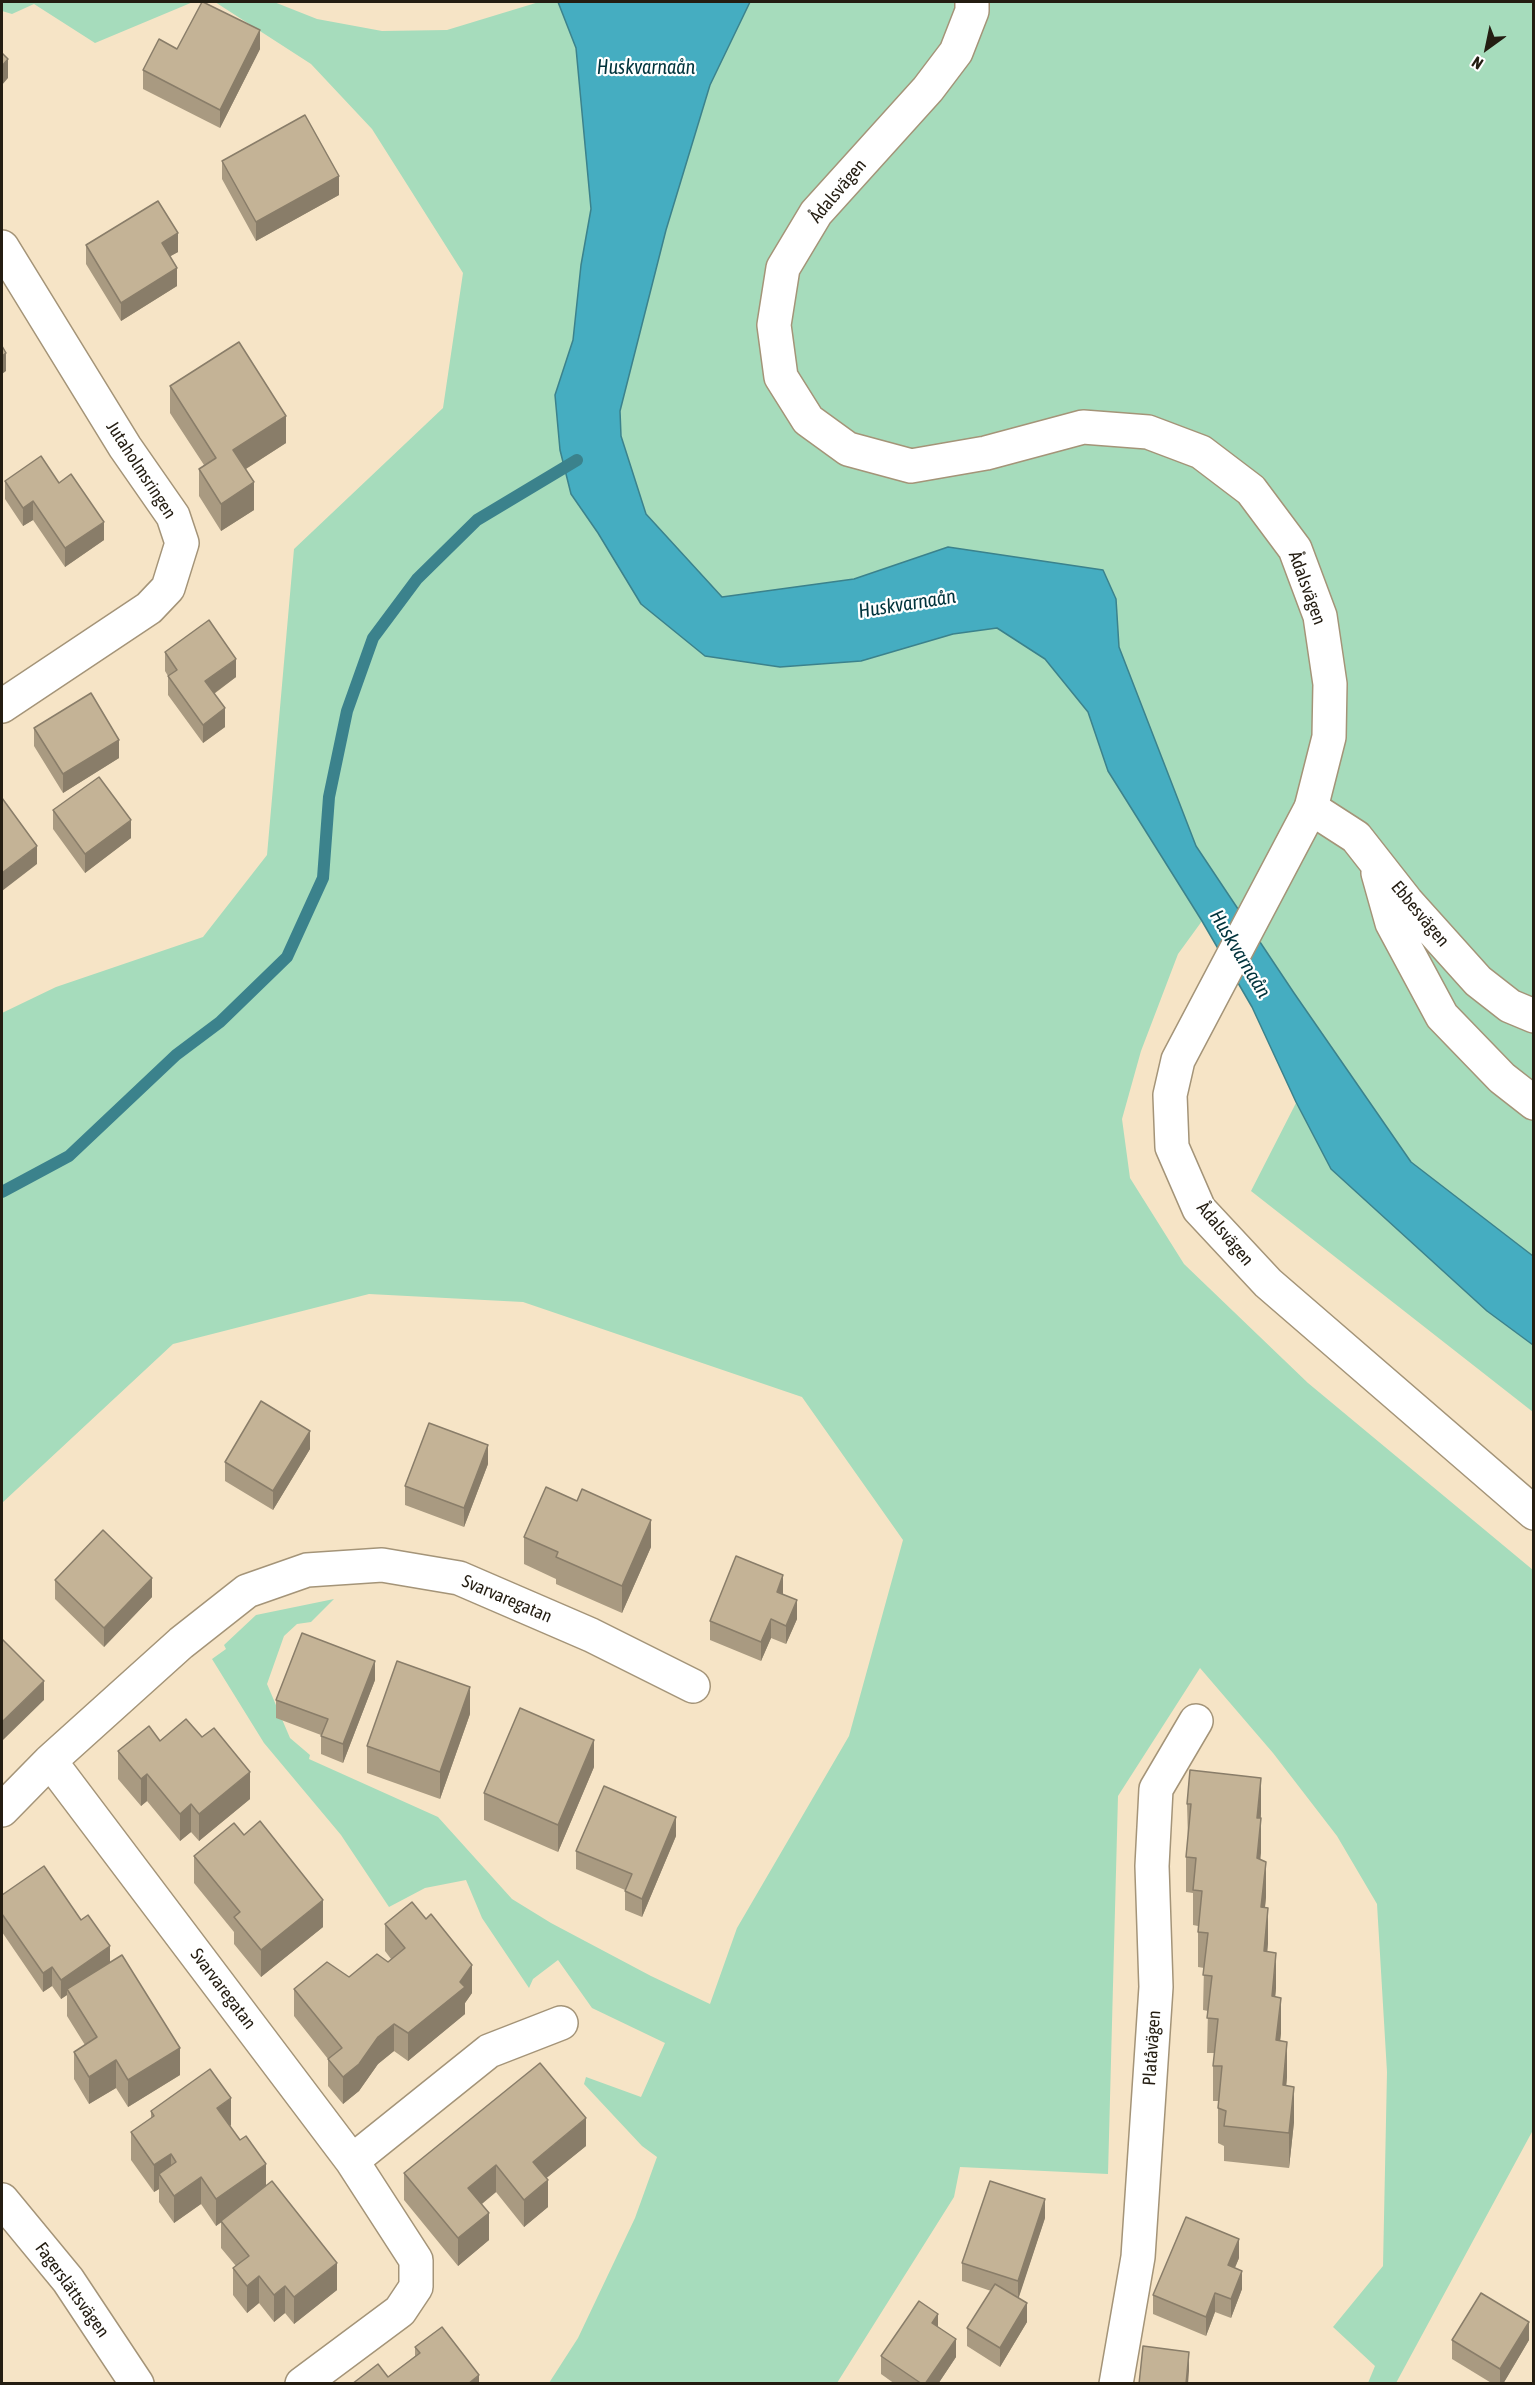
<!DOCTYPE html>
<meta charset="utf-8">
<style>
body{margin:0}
#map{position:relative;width:1535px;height:2385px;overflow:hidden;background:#f6e4c6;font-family:"Asap Condensed",sans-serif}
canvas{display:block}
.frame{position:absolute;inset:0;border:3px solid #241d12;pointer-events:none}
.north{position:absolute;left:1457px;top:18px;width:60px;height:60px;-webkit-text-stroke:4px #fff;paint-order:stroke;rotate:213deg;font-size:16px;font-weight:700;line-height:24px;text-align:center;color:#241d12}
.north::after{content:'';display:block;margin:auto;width:21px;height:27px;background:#241d12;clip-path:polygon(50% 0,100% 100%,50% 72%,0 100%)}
</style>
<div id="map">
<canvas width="1535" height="2385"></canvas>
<div class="frame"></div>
<div class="north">N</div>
</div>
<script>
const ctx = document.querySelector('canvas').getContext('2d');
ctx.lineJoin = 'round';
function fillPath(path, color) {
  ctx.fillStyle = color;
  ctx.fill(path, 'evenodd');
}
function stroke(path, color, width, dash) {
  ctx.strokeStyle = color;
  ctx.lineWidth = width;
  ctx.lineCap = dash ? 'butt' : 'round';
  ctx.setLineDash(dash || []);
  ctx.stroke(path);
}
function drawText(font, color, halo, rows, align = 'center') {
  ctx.font = font + ' "Asap Condensed",sans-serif';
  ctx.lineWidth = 4.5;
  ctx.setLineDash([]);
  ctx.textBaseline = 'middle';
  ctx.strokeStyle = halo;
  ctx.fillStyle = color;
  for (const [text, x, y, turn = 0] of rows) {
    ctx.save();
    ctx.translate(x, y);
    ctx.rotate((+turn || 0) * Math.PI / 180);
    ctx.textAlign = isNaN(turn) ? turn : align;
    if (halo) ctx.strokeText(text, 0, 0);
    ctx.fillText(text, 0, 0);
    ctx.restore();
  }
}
const green = new Path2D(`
 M2,2H193L95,43L34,4L12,14L2,11Z
 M215,2H274L317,19L382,31L447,30L539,2H558L576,48L591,209L581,265L573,340L555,395L560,450L571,494L598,533L780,667L861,661L953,634L997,628L1045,659L1088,712L1108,771L1202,921L1178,954L1141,1051L1122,1119L1130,1178L1184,1264L1308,1383L1533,1570V2130L1396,2383H1368L1375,2366L1333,2327L1383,2266L1387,2072L1377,1904L1337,1836L1273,1753L1200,1668L1118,1796L1108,2174L960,2167L954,2197L837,2383H549L578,2338L635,2218L657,2157L642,2146L584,2084L586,2077L641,2097L665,2043L592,2008L558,1960L533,1979L529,1988L482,1918L466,1880L425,1888L389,1907L341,1835L264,1743L212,1659L226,1649L224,1645L256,1615L334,1599L311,1622L297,1624L284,1636L267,1684L290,1738L310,1755L309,1759L438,1817L512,1899L551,1923L651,1976L710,2004L737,1928L849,1736L903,1540L802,1397L523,1302L369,1294L173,1344L2,1503V1013L56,987L203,937L267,855L294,549L443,408L463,273L372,129L311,64Z
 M750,2H1533V1256L1411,1162L1294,993L1196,846L1119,647L1116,599L948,547L854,579L722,597L646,514L621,436L620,411L666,230L710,85Z
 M1296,1103L1331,1169L1487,1311L1533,1345V1412L1251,1191Z`);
const water = new Path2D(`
 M558,2H750L710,85L666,230L620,411L621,436L646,514L722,597L854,579L948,547L1103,570L1116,599L1119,647L1196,846L1294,993L1411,1162L1533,1256V1345L1487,1311L1331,1169L1296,1102L1252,1007L1202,921L1108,771L1088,712L1045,659L997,628L953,634L861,661L780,667L705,656L641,604L598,533L571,494L560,450L555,395L573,340L581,265L591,209L576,48Z`);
const stream = new Path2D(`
 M2,1192L69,1156L176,1055L220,1022L287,957L323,878L329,797L347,711L373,638L417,579L477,520L577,460`);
const minor = new Path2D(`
 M2,247L125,447L173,516L182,543L168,588L149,608L2,706
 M1311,808L1356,837L1407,902L1478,981L1510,1006L1534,1016
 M1378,873L1392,923L1442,1016L1502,1078L1534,1103
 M50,1761L352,2161L489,2051L561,2023
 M2,1810L50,1761L181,1643L247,1591L307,1570L382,1565L459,1578L591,1635L693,1686
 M2,2200L68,2280L137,2384
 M302,2384L400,2311L416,2287V2260L352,2161
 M1116,2384L1138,2257L1156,1987L1152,1866L1156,1789L1196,1721`);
const major = new Path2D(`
 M972,2V11L956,52L928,89L816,213L783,268L774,325L781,377L808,420L848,449L911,466L986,453L1083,427L1148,432L1201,452L1251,490L1295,549L1320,616L1330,684L1329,737L1311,808L1178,1060L1170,1095L1172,1147L1199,1209L1268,1283L1534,1513`);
const wall = new Path2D(`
 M177,49H260L220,128L143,89V70Z
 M222,161L339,195L256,241L222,179Z
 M86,245L178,252L170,256L177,286L121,321L86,264Z
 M170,386L286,443L246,469L254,510L221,531L199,496V469L204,465L170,413Z
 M5,481L59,483L104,540L65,567L33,520L23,526L5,499Z
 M165,652L236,677L214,694L225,727L203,743L168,695V676L165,671Z
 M34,728L119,758L63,793L34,746Z
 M53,810L131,838L85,873L53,829Z
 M310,1449L273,1510L225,1481V1462Z
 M488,1464L464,1527L405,1505V1486Z
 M524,1537L651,1547L622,1613L556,1584V1579L524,1564Z
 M55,1580L152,1597L104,1647L55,1599Z
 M783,1594L797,1619L786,1644L771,1638L761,1661L710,1640V1621Z
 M375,1680L343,1763L321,1754V1735L276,1718V1700Z
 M470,1714L440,1799L367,1773V1746Z
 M160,1741L250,1799L199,1841L191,1832L180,1841L147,1801L141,1806L118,1779V1751Z
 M594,1767L558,1852L484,1820V1793Z
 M1187,1804L1261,1813L1260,1860L1266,1897L1265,1908L1268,1943L1267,1952L1276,1988L1275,1997L1281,2033L1280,2041L1287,2077L1286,2086L1294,2122L1289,2168L1224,2161V2146L1218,2143V2101H1213V2066L1215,2053H1207L1208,2011L1203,2010L1204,1968L1198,1967V1926L1193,1925V1893L1186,1892V1857L1188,1839Z
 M676,1836L642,1917L625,1910V1890L576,1869V1851Z
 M194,1856L323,1927L261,1977L234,1944V1932L194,1883Z
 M2,1895L110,1962L180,2075L128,2107L116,2088L89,2104L74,2079V2052L85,2045L67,2016V1995L61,1999L52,1986L43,1992L2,1932Z
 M385,1924L472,1993L465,2003V2014L408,2061L394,2051L378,2064L359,2091L343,2104L328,2086V2059L294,2016V1989L349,1977L388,1962L391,1959L385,1951Z
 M151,2111L231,2125L230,2126L266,2186L337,2290L294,2324L285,2313L274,2322L259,2303L247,2313L233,2295V2268L236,2266L221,2248V2222L216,2226L201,2204L174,2223L159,2202V2189L154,2192L131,2160V2132L151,2119Z
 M586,2146L546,2178L548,2207L524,2227L496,2192L482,2204L489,2240L458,2266L404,2200V2173Z
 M1045,2218L1018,2298L1027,2322L1000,2367L967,2346V2328L991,2291L962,2281V2263Z
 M1239,2258L1235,2268L1242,2289L1231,2318L1215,2312L1206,2336L1153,2314V2295Z
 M938,2327L956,2357L938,2384H895L881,2374V2356Z
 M1452,2340H1529L1503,2384H1493L1452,2359Z
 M415,2347L479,2384L388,2377L415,2356Z`);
const shadedWall = new Path2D(`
 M260,30V49L220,128V110Z
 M8,59V78L2,85V66Z
 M339,176V195L256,241V222Z
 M178,233V252L162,261V243Z
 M177,268V286L121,321V303Z
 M6,353V371L2,374V356Z
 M286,416V443L233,477V450Z
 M254,482V510L221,531V504Z
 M33,501V520L23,526V508Z
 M104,522V540L65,567V548Z
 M236,659V677L205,700V681Z
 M225,708V727L203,743V725Z
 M119,740V758L63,793V774Z
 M131,820V838L85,873V854Z
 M37,846V864L2,891V873Z
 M310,1431V1449L273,1510V1491Z
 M488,1445V1464L464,1527V1508Z
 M651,1520V1547L622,1613V1586Z
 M783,1575V1594L777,1610V1592Z
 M152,1578V1597L104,1647V1628Z
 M797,1600V1619L786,1644V1626Z
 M771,1619V1638L761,1661V1642Z
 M375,1661V1680L343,1763V1744Z
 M44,1681V1700L2,1741V1722Z
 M470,1687V1714L440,1799V1772Z
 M594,1740V1767L558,1852V1825Z
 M250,1772V1799L199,1841V1814Z
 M147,1774V1801L141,1806V1779Z
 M1261,1778V1813L1257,1853V1818Z
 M191,1804V1832L180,1841V1814Z
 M676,1817V1836L642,1917V1899Z
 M1261,1818V1853L1257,1893V1858Z
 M1266,1862V1897L1261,1942V1907Z
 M323,1900V1927L261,1977V1950Z
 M1268,1908V1943L1264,1987V1951Z
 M110,1946V1965L67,1989V1995L61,1999V1980Z
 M1276,1953V1988L1272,2031V1996Z
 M472,1965V1993L465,2003V2014L408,2061V2033L460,1982Z
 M52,1967V1986L43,1992V1973Z
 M1281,1998V2033L1276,2075V2040Z
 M394,2024V2051L378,2064L359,2091L343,2104V2077L378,2037Z
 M1287,2042V2077L1283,2120V2085Z
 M180,2048V2075L128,2107V2080Z
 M116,2060V2088L89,2104V2077Z
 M1294,2087V2122L1289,2168V2133Z
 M231,2098V2125L217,2135V2108Z
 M586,2118V2146L533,2189V2162Z
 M171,2154V2181L159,2174V2189L154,2192V2165Z
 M266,2164V2191L216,2226V2199Z
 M496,2165V2192L468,2215V2188Z
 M201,2177V2204L174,2223V2196Z
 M548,2180V2207L524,2227V2200Z
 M1045,2199V2218L1018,2300V2281Z
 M489,2213V2240L458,2266V2238Z
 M1239,2239V2258L1228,2283V2265Z
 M337,2263V2290L294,2324V2297Z
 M1242,2271V2289L1231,2318V2299Z
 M259,2276V2303L247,2313V2286Z
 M285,2286V2313L274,2322V2295Z
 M1215,2293V2312L1206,2336V2317Z
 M1027,2303V2322L1000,2367V2348Z
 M938,2314V2333L932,2323Z
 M1529,2322V2340L1503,2384H1500V2369Z
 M956,2339V2357L938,2384H925Z
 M1189,2352V2371L1188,2384H1186Z
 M479,2375V2384H468Z`);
const building = new Path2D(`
 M202,2H203L260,30L220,110L143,70L159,39L177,49Z
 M2,53L8,59L2,66Z
 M305,115L339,176L256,222L222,161Z
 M158,201L178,233L162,243L177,268L121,303L86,245Z
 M239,342L286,416L233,450L254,482L221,504L199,469L216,458L170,386Z
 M2,346L6,353L2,356Z
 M41,456L59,483L71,474L104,522L65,548L33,501L23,508L5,481Z
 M209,620L236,659L205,681L225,708L203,725L168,676L177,670L165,652Z
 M91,693L119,740L63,774L34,728Z
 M99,777L131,820L85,854L53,810Z
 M2,798L37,846L2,873Z
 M261,1401L310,1431L273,1491L225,1462Z
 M429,1423L488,1445L464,1508L405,1486Z
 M546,1487L577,1501L582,1489L651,1520L622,1586L556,1557L558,1552L524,1537Z
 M103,1530L152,1578L104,1628L55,1580Z
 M736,1556L783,1575L777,1592L797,1600L786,1626L771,1619L761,1642L710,1621Z
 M302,1633L375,1661L343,1744L321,1736L328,1719L276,1700Z
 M2,1639L44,1681L2,1722Z
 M397,1661L470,1687L440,1772L367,1746Z
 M520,1708L594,1740L558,1825L484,1793Z
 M186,1719L202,1737L214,1728L250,1772L199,1814L191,1804L180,1814L147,1774L141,1779L118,1751L149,1726L160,1741Z
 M1190,1770L1261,1778L1257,1818H1261L1257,1858L1266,1862L1261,1907L1268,1908L1264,1951L1276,1953L1272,1996L1281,1998L1276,2040L1287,2042L1283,2085L1294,2087L1289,2133L1224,2126L1226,2111L1218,2108L1222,2066H1213L1218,2019L1207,2018L1212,1976L1203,1975L1208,1933L1198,1932L1202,1891L1193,1890L1196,1858L1186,1857L1191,1804H1187Z
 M604,1786L676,1817L642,1899L625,1891L632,1874L576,1851Z
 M260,1821L323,1900L261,1950L234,1917L240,1912L194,1856L234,1823L244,1835Z
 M44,1866L81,1920L88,1915L110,1946L61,1980L52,1967L43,1973L2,1914V1895Z
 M412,1902L426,1919L431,1914L472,1965L460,1982L465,1987L408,2033L394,2024L378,2037L359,2064L343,2077L328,2059L342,2048L294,1989L327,1962L349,1977L377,1954L388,1962L405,1948L385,1924Z
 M122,1955L180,2048L128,2080L116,2060L89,2077L74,2052L97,2037L67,1989Z
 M540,2063L586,2118L533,2162L548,2180L524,2200L496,2165L468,2188L489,2213L458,2238L404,2173Z
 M210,2069L231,2098L217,2108L240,2140L246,2136L266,2164L216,2199L201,2177L174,2196L159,2174L176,2162L171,2154L154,2165L131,2132L154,2116L151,2111Z
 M272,2181L337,2263L294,2297L285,2286L274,2295L259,2276L247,2286L233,2268L249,2256L221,2221Z
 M990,2181L1045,2199L1018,2281L962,2263Z
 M1186,2217L1239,2239L1228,2265L1242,2271L1231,2299L1215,2293L1206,2317L1153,2295Z
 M995,2284L1027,2303L1000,2348L967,2328Z
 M1481,2293L1529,2322L1500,2369L1452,2340Z
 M919,2301L938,2314L932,2323L956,2339L925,2384H922L881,2356Z
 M442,2327L479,2375L468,2384H352L378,2364L388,2377L420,2353L415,2347Z
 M1143,2346L1189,2352L1186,2384H1139Z`);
const streetNames = [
 ["Ådalsvägen",838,191,-50],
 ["Jutaholmsringen",141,470,57],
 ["Ådalsvägen",1307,588,70],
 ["Ebbesvägen",1420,914,50],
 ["Ådalsvägen",1225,1234,50],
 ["Svarvaregatan",507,1599,23],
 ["Svarvaregatan",223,1989,53],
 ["Platåvägen",1152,2048,-86],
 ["Fagerslättsvägen",72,2290,54]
];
const waterNames = [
 ["Huskvarnaån",646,68],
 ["Huskvarnaån",907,604,-9],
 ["Huskvarnaån",1240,954,59]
];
fillPath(green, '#a6dcbc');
fillPath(water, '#45adc1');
stroke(water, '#3b828c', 1.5);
stroke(stream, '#3b828c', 12);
stroke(minor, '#a49478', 36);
stroke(major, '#a49478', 36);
stroke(minor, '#fff', 33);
stroke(major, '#fff', 33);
fillPath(wall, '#a99a81');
fillPath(shadedWall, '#897d69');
fillPath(building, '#c4b396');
stroke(building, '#897d69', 1.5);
drawText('18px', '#241d12', '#fff', streetNames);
drawText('italic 20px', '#00333c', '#fff', waterNames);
</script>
